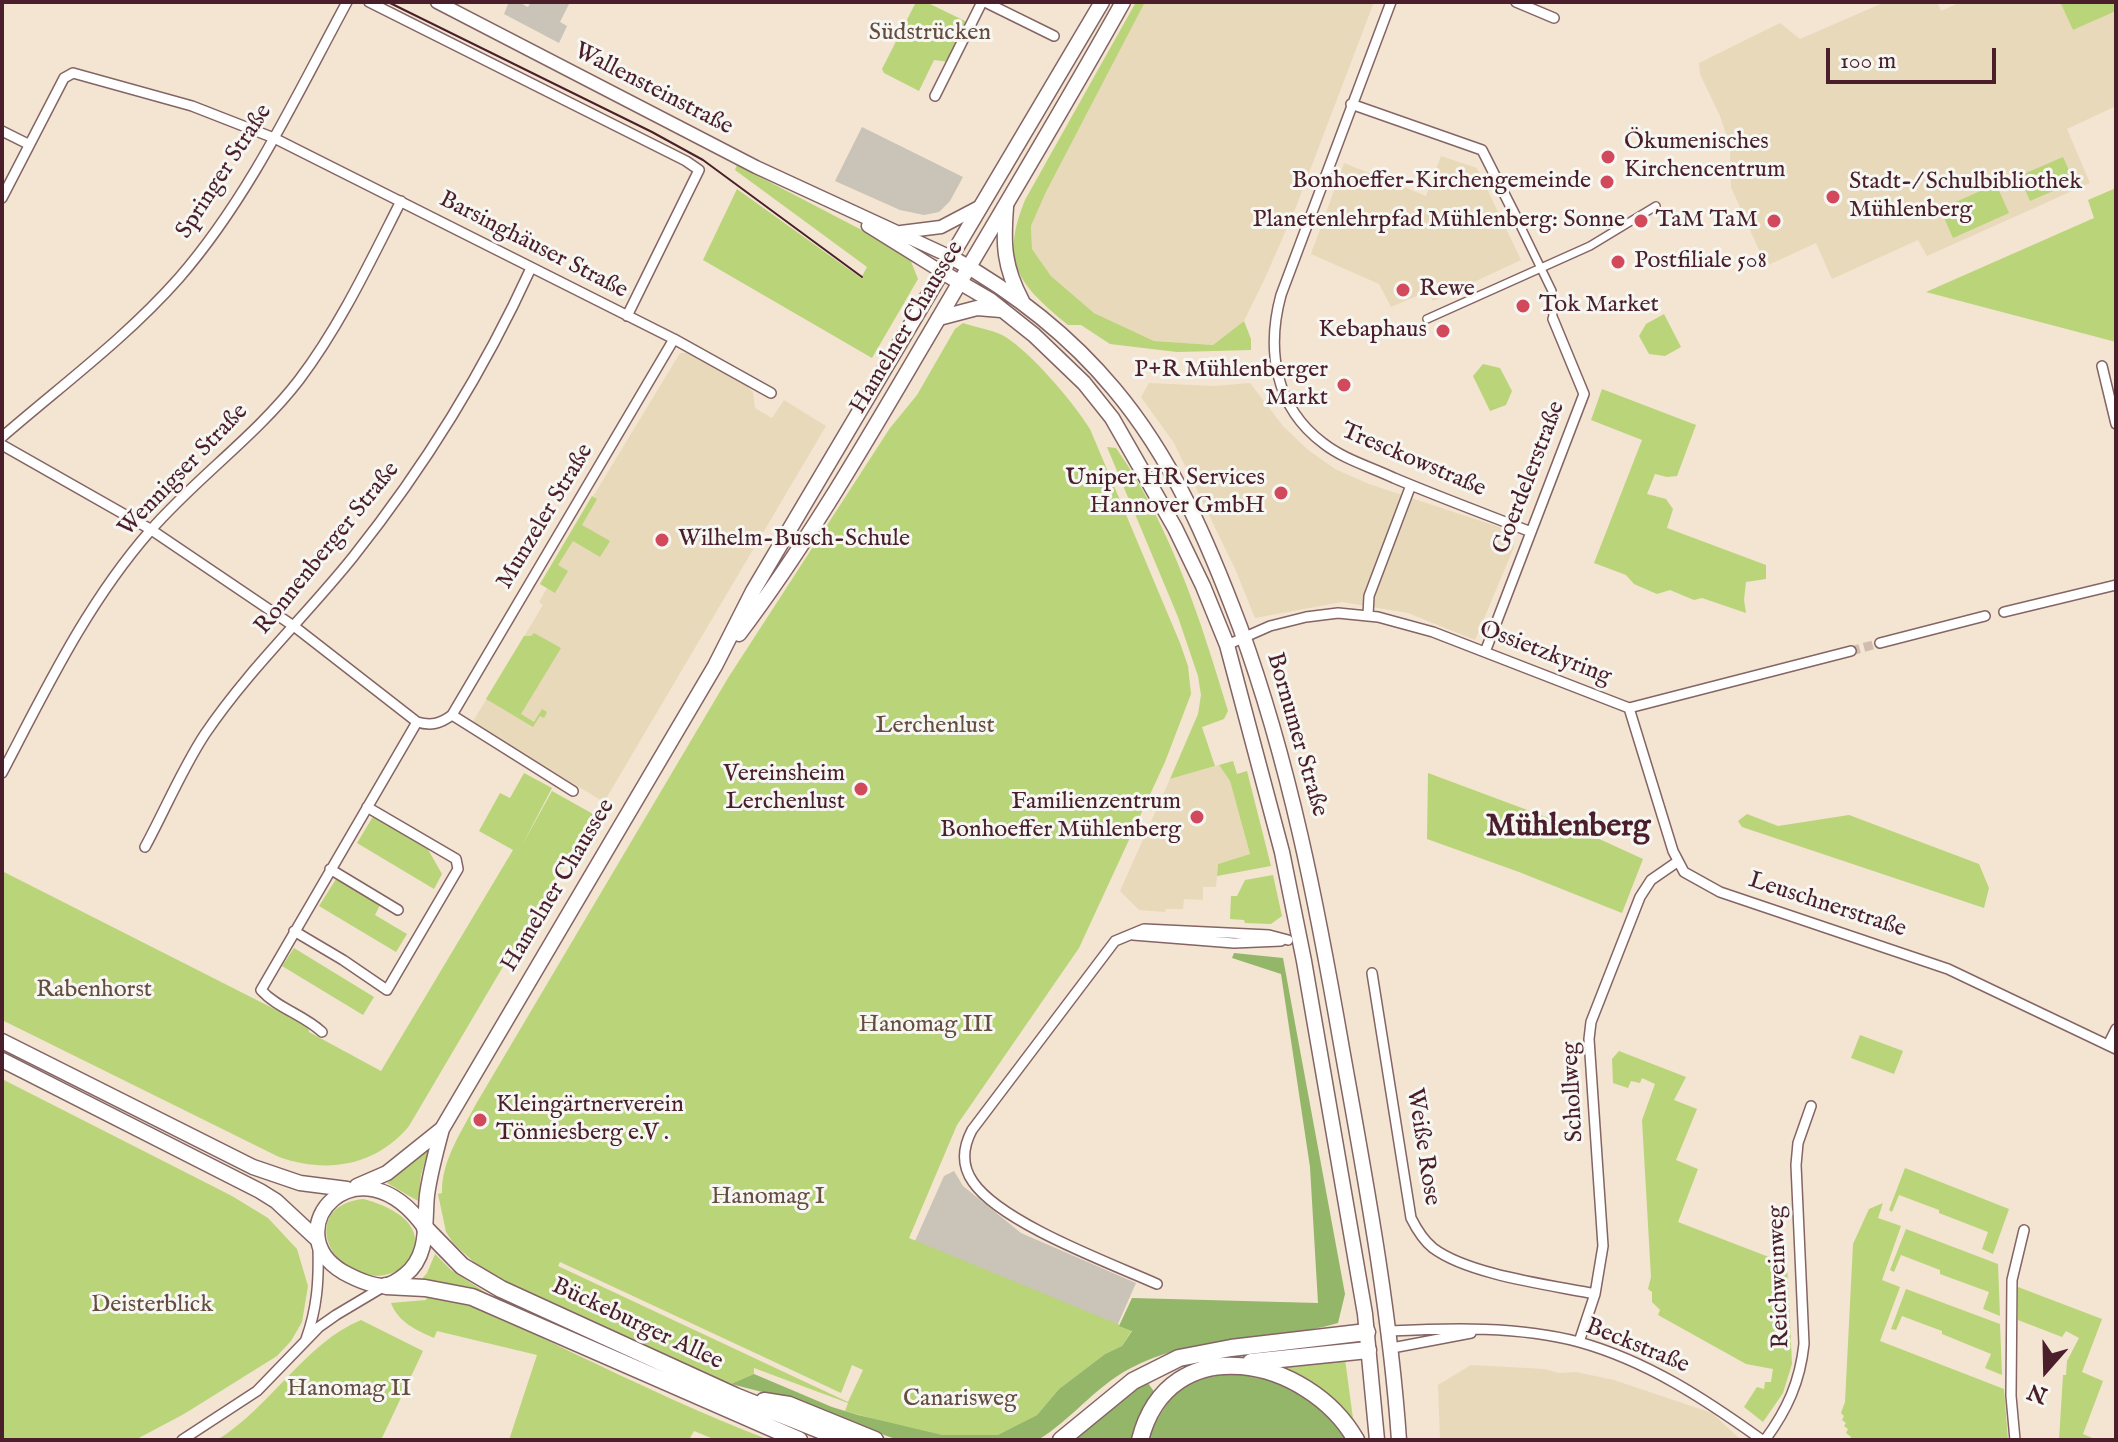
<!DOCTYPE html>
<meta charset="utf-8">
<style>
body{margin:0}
#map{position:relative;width:2118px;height:1442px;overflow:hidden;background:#f3e5d1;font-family:"IM FELL English",serif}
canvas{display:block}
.frame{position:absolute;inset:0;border:4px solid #4a1f2b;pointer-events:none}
.north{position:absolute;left:2006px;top:1330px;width:80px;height:80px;-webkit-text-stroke:6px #f6f6f2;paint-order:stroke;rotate:200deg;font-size:22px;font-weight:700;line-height:32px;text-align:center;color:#4a1f2b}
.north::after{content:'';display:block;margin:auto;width:28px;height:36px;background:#4a1f2b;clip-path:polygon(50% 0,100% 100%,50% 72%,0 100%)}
.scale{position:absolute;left:1826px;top:48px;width:170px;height:36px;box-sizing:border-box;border:4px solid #4a1f2b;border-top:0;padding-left:10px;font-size:24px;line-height:28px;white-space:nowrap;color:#4a1f2b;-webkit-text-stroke:6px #f6f6f2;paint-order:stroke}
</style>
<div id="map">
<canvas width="2118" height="1442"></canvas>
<div class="frame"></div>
<div class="north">N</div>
<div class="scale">100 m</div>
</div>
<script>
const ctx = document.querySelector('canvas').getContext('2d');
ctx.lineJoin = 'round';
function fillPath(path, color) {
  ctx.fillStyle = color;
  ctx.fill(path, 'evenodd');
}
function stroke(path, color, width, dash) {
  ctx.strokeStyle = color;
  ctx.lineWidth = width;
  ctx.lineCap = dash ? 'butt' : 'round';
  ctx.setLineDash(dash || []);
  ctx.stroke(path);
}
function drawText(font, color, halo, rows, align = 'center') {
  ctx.font = font + ' "IM FELL English",serif';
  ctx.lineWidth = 6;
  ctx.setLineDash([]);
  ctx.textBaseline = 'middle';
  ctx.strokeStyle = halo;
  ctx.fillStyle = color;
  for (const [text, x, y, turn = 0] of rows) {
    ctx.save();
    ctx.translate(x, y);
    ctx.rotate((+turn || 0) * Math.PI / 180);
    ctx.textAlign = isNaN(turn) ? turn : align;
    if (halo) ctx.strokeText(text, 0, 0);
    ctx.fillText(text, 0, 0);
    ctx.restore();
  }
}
const built = new Path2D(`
 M1145,2H1374L1296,207L1266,276L1244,321L1213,345L1154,341L1094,313L1051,276L1032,249L1031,226L1046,192Z
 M1885,2H1937L1941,11L1961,2H2060L2073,30L2116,11V106L2067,129L2090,183L1927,256L1918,240L1832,279L1816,243L1766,266L1731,187L1730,146L1720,116L1700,74L1699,63L1780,23L1800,39Z
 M1441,156L1477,168L1521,260L1433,301L1428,291L1391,307L1379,284L1311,254L1344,163L1426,196Z
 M680,353H687L746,385L753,392L755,408L772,418L784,400L826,426L604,802L472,723L543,605L539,602L547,588L540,584Z
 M1149,383L1214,386L1250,383L1283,426L1307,449L1335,469L1369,484L1511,531L1514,547L1475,640L1408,613L1342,602L1255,618L1236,571L1174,443L1141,397Z
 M1219,765L1230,781L1250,854L1218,864L1216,887H1203V900L1184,899L1183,909H1166L1165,912L1139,910L1120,891L1170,779Z
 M1471,1365L1544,1369L1559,1373L1576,1372L1614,1380L1712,1413L1741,1440H1440L1438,1385Z`);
const industrial = new Path2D(`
 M509,2H518L528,7L531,2H570L560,22L567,26L559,43L504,14Z
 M862,127L963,177L950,201L939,212L924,215L900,210L835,181Z
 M954,1171L963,1186L1021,1233L1136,1283L1117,1326L915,1241L944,1176Z`);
const green = new Path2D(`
 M916,2H926L969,23L949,62L934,60L919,91L884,73L882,69Z
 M1136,2H1145L1046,192L1031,226L1032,249L1051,276L1094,313L1154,341L1213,345L1244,321L1251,339V350L1177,352L1110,344L1081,325H1068C1020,285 999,264 1025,200Z
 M2060,2H2116V11L2073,30Z
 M2063,157L2074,182L2030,201L2019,176Z
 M737,165L879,239L910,259L918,279L872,358L703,260L737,189L861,278L867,267L735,170Z
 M1996,184L2009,213L1953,238L1940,209Z
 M2116,188V342L1926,292L2094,218L2088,200Z
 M1664,314L1681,347L1665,356L1649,354L1639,336L1646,324Z
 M963,323C975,327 988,329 1000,334C1026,346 1075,404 1090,429L1180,643L1188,666L1191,694L1165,762L1079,948L957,1125L909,1238L1132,1330L1122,1346L1105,1354L1059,1389L1037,1415L995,1437L979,1440L939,1437L845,1411L848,1403L754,1368V1374L731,1384L707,1377L516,1289L485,1272L454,1244L446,1232L438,1194L442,1193C441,1161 462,1131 476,1104L728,678L890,428L917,395L955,329ZM560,1262L841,1393L852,1365L863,1370L848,1402L558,1266Z
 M1483,364L1500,368L1512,391L1506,405L1490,411L1473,376Z
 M1602,389L1696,425L1677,476L1667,477L1655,474L1647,494L1666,499L1673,509L1667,528L1766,565V579L1746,582L1744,600L1746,613L1702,598L1694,600L1670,590L1657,594L1634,584L1626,575L1594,563L1642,440L1591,420Z
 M1107,447L1116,448C1171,526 1201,621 1228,711L1224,719L1202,727L1215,766L1170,779L1198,714L1201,695L1198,676L1178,617Z
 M592,496L597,499L582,525L610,541L600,557L573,541L558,565L568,571L555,593L540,584Z
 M534,633L561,648L521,714L534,722L542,709L547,712L544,718L540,716L533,727L486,699L524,636H531Z
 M1233,761L1237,774L1247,771L1271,866L1217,876L1218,864L1250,854L1230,781L1219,765Z
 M524,773L552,788L521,847L552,791L593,814L409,1126C376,1166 327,1174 279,1157L2,1020V871L308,1026L309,1032L381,1071L513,850L479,831L500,793L510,798Z
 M1428,773L1573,827L1643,859L1622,913L1519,872L1427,839Z
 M1747,814L1778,826L1849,815L1979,864L1989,888L1984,908L1742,827L1738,821Z
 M374,815L426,846L442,874L434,889L357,843Z
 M1273,875L1282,916L1271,924L1245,923L1244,920L1230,919L1231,896H1237L1245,880Z
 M338,876L381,903L375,915L407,934L396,952L319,906Z
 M294,948L374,997L363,1015L282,966Z
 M1860,1035L1903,1051L1894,1074L1851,1058Z
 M1619,1051L1686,1077L1674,1100L1697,1109L1676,1160L1698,1169L1678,1222L1787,1264L1792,1364L1783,1393L1763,1422L1744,1407L1757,1387L1764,1389L1765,1382H1771L1773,1369L1746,1364L1658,1315L1660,1310L1652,1302V1292L1648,1289L1651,1277L1642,1120L1655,1084L1642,1078L1640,1083L1631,1081L1628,1088L1613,1083L1612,1059Z
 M2,1079L232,1196L268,1218L297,1249L308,1286L302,1322L291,1341L277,1356L184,1414L135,1440H2Z
 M429,1148L421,1175L418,1201L387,1183Z
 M1905,1168L2009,1209L1993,1254L1982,1249L1988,1232L1939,1213V1210L1899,1195L1892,1212L1889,1210Z
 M363,1199C388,1205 427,1223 412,1255C408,1265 399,1271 389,1274C334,1289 294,1207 363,1199Z
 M1883,1203L1878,1218L1901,1226L1882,1280L1900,1287L1880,1341L2004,1389L2008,1440H1849L1851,1437L1846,1433L1848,1429L1844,1426L1846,1423L1842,1420L1844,1416L1841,1413L1845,1402L1853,1244L1869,1209Z
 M1906,1229L1998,1264L2000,1316L1983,1309L1989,1292L1940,1274V1270L1901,1255L1894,1272L1890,1270Z
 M435,1254L451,1270L494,1298L420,1281L427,1273Z
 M2018,1287L2102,1319L2082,1372L2103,1381L2083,1434L2097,1440H2059L2063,1375H2066L2067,1361L2079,1338L2066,1331L2062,1337L2018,1320Z
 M1906,1289L2000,1324L2002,1375L1985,1368L1991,1354L1942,1334V1331L1902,1316L1896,1330L1891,1329Z
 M427,1297C478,1302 526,1330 571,1352C636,1383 702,1414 769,1440H716L694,1431L689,1440H509L537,1355L437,1331L434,1338C416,1330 398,1322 391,1303L426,1300Z
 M361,1320L423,1351L381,1440H217C270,1408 305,1343 361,1320Z
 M1345,1359L1354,1426C1332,1398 1312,1378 1277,1366Z`);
const forest = new Path2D(`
 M1234,953L1283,958L1345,1294L1338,1323C1270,1343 1193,1334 1129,1369C1095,1387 1071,1420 1038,1440H898L778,1396L731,1384L754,1374L832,1407L858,1415L942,1435H998L1037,1415L1059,1389L1105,1354L1122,1346L1132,1331L1119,1326L1132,1298L1318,1303L1310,1167L1281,974L1232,958Z
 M1236,1373C1284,1378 1319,1401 1346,1440H1148C1169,1392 1183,1379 1236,1373Z
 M1148,1383L1155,1393L1134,1440H1076L1134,1386Z`);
const minorTunnel = new Path2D(`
 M1851,651L1880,643`);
const pedestrian = new Path2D(`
 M1517,219L1552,291L1553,319
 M1427,319L1590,246L1656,206`);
const minor = new Path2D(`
 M369,2L686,161L699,170L627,316
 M985,2L1054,36
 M1391,2L1281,295C1266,350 1275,407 1323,443C1343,459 1371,467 1394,478C1439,497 1485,514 1531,532
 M1516,2L1554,18
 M935,96L982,2
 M1351,104L1482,150L1517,219
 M2,131L28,144
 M2,198L64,78L73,73L192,106L274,138L674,339L771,393
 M2102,366L2116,424
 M2,437C62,385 126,338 179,278C250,196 296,96 347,2
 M2,445L150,529L295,627L417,722
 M2004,612L2116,585
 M1368,615L1369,596L1411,485
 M1880,643L1985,616
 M1227,645L1270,626L1306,617L1338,613L1378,617L1433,632L1629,708L1851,651
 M1485,652L1584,394L1553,319
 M1629,708L1673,851L1684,872L1720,892L1948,969L2116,1049
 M452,715L573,791
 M2,773C46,689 87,603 150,531C196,478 256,436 299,380C340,326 370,262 401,201
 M145,847C165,810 182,769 205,734C248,670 305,617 353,557C423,469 484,371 531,268
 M330,869L398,910
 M294,931L343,960L387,990L458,869L456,859L367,807
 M1133,935L1234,943L1281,941
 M1372,973L1411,1218C1417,1230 1423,1240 1433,1248C1469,1275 1551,1285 1595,1294
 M322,1032C304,1015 277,1008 261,990L417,722C431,726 440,724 452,715L674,339
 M2108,1045L2116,1029
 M1157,1284C1110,1263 1001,1223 973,1182C961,1165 963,1147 972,1130L1115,941L1144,929L1269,935L1288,940
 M1389,1331C1451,1328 1519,1326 1579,1342C1647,1361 1705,1399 1762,1440
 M306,1339C317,1309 319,1281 318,1248
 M1579,1342L1595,1294L1603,1246L1589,1039L1591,1022L1640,897L1651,880L1677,862
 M1392,1348L1471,1333
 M182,1440L257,1391L319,1327L336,1315L383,1287
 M1765,1440C1787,1410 1800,1382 1804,1344L1796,1165L1798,1143L1811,1106
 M2015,1440L2011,1396L2012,1280L2024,1230`);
const tertiary = new Path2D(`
 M437,2L756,167L951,257
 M868,226L942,272
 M901,232L941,227L981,206`);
const secondary = new Path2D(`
 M1006,207C1003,245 1004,267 1022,301
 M951,257C1012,291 1069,335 1114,389C1173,459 1208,542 1240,627C1290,764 1317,905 1342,1049C1365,1178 1390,1309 1399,1440
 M942,272L990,300L1034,335L1084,383L1112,418L1175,528L1203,586L1227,645L1282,852L1304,961L1365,1314L1377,1440
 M939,318L977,308L1001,310`);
const primary = new Path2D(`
 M739,634C815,533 876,424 940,316C1001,212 1064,108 1123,2
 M2,1041L253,1167L300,1183L347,1189
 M2,1060L260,1191L276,1201L318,1240
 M357,1186L387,1173L442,1129
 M425,1228C358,1134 274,1231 343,1272C354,1278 371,1286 384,1286C391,1285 400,1279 405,1275C430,1255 424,1223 427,1195C430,1173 436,1151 442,1129L715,666L753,591L1102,2`);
const trunk = new Path2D(`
 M425,1228L462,1266L501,1289L735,1396L845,1440
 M386,1286L425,1288L472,1297L799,1440
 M1251,1362L1368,1350
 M764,1401L789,1405L875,1440
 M1061,1440L1133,1381L1179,1358L1231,1348L1367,1332
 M1140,1440C1169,1326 1309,1357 1356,1440`);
const tram = new Path2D(`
 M388,2L652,132L703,160L862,277`);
const markers = [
 [1608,157,8,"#d1495b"],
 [1607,182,8,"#d1495b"],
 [1833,197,8,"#d1495b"],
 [1641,221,8,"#d1495b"],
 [1774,221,8,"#d1495b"],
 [1618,262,8,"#d1495b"],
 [1403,290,8,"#d1495b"],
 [1523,306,8,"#d1495b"],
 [1443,331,8,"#d1495b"],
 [1344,385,8,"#d1495b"],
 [1281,493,8,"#d1495b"],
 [662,540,8,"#d1495b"],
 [861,789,8,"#d1495b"],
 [1197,817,8,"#d1495b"],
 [480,1120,8,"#d1495b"]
];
const parkNames = [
 ["Südstrücken",930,34],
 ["Lerchenlust",935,727],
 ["Rabenhorst",94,991],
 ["Hanomag III",926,1026],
 ["Hanomag I",768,1198],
 ["Deisterblick",152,1306],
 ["Hanomag II",349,1390],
 ["Canarisweg",960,1400]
];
const streetNames = [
 ["Wallensteinstraße",653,90,27],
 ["Springer Straße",225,172,-57],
 ["Barsinghäuser Straße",533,246,27],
 ["Hamelner Chaussee",908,328,-59],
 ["Tresckowstraße",1413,461,23],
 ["Wennigser Straße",184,471,-46],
 ["Goerdelerstraße",1530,478,-69],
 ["Munzeler Straße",546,517,-59],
 ["Ronnenberger Straße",328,549,-51],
 ["Ossietzkyring",1545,654,21],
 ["Bornumer Straße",1296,735,74],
 ["Hamelner Chaussee",559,886,-59],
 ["Leuschnerstraße",1827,906,18],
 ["Schollweg",1574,1092,-93],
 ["Weiße Rose",1422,1147,81],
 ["Reichweinweg",1780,1277,-92],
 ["Bückeburger Allee",637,1325,25],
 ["Beckstraße",1637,1347,22]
];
const poiNames = [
 ["Ökumenisches",1624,143,"left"],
 ["Kirchencentrum",1624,171,"left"],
 ["Bonhoeffer-Kirchengemeinde",1591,182],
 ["Stadt-/ Schulbibliothek",1849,183,"left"],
 ["Mühlenberg",1849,211,"left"],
 ["Planetenlehrpfad Mühlenberg: Sonne",1625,221],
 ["TaM TaM",1758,221],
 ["Postfiliale 508",1634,262,"left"],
 ["Rewe",1419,290,"left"],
 ["Tok Market",1539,306,"left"],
 ["Kebaphaus",1427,331],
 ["P+R Mühlenberger",1328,371],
 ["Markt",1328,399],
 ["Uniper HR Services",1265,479],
 ["Hannover GmbH",1265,507],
 ["Wilhelm-Busch-Schule",678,540,"left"],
 ["Vereinsheim",845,775],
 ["Lerchenlust",845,803],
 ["Familienzentrum",1181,803],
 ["Bonhoeffer Mühlenberg",1181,831],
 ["Kleingärtnerverein",496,1106,"left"],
 ["Tönniesberg e.V .",496,1134,"left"]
];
const districtNames = [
 ["Mühlenberg",1568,828]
];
fillPath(built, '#e8d9ba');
fillPath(industrial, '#c9c3b8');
fillPath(green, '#bad479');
fillPath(forest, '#93b669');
stroke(minorTunnel, '#d1bdb0', 9, [9, 4.5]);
stroke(pedestrian, '#856465', 10);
stroke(minor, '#856465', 12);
stroke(tertiary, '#856465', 15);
stroke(secondary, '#856465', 17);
stroke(primary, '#856465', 17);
stroke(trunk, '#856465', 19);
stroke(pedestrian, '#fff', 7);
stroke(minor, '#fff', 9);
stroke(tertiary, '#fff', 12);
stroke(secondary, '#fff', 14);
stroke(primary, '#fff', 14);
stroke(trunk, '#fff', 16);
stroke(tram, '#4a1f2b', 2);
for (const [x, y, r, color] of markers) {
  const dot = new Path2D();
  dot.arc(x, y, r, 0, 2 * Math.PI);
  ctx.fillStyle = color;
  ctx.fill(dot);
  stroke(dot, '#f6f6f2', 3);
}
drawText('24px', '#664c3e', '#f6f6f2', parkNames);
drawText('24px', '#4a1f2b', '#f6f6f2', streetNames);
drawText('24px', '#4a1f2b', '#f6f6f2', poiNames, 'right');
drawText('bold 32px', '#4a1f2b', '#f6f6f2', districtNames);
</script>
